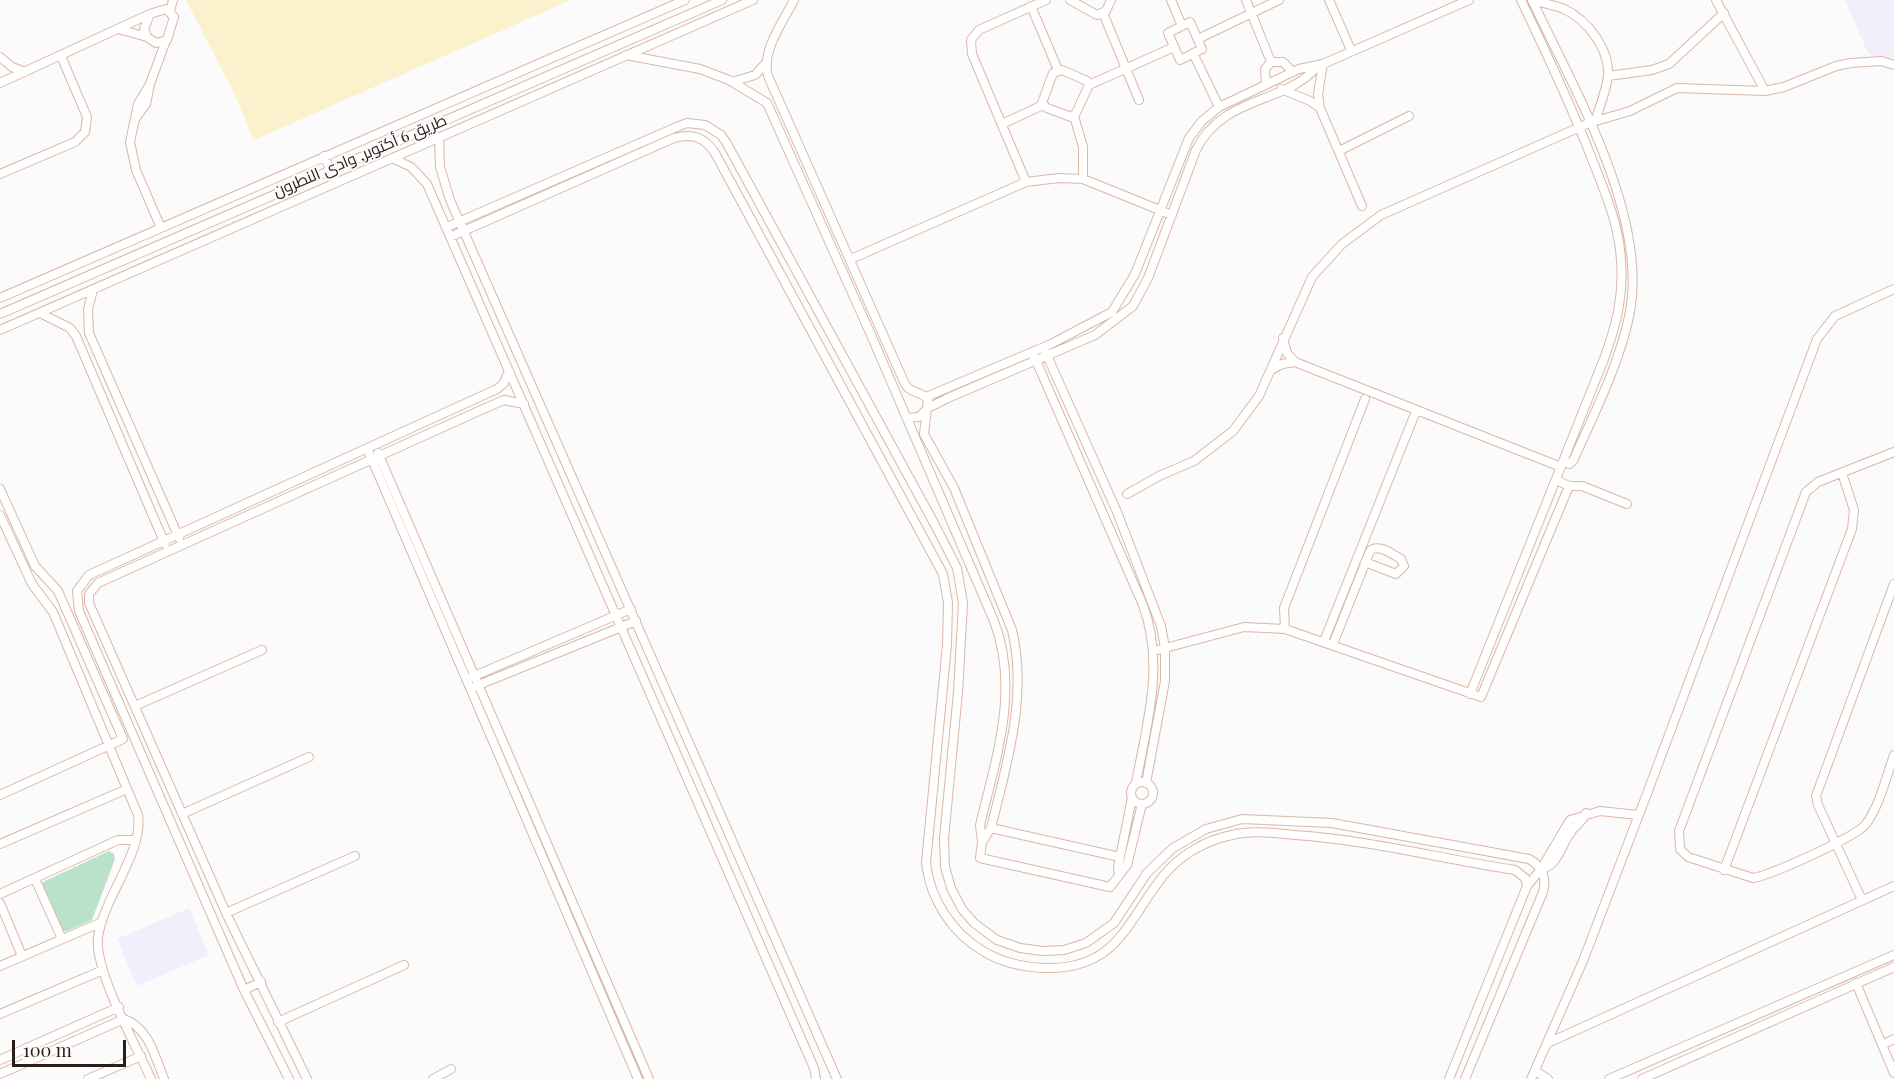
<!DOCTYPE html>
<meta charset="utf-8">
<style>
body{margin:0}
#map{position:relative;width:1894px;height:1079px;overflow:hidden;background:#fbfbfb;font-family:"Playfair Display",serif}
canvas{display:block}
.scale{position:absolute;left:12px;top:1040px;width:114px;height:27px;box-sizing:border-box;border:3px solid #2b1d18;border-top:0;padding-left:8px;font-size:18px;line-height:21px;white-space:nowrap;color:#2b1d18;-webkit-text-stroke:4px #fbfbfb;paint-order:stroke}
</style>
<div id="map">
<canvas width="1894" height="1079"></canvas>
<div class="scale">100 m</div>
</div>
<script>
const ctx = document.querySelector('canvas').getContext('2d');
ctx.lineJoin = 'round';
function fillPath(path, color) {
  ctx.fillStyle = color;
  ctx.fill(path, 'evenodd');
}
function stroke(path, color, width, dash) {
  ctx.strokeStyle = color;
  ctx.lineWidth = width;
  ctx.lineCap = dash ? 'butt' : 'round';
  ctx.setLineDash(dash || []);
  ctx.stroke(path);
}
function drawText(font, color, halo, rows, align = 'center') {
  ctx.font = font + ' "Playfair Display",Cairo,serif';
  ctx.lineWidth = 4.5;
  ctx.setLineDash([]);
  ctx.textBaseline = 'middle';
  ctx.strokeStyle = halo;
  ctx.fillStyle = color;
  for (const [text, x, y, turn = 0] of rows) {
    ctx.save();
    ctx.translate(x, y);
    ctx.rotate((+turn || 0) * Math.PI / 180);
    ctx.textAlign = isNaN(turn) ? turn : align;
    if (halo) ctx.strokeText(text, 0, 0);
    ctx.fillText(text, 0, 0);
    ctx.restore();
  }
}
const industrial = new Path2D(`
 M1845,0H1894V58L1886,61L1868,53Z
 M189,908L209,955L137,986L117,939Z`);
const green = new Path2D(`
 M109,851L114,854L115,859L92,920L67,931H63L42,887L43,882Z`);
const sand = new Path2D(`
 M186,0H571L254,140L233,91Z`);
const minor = new Path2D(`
 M794,0C783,22 761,51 768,76L905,384C911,394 921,391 928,399L924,434L954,488L1012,630C1028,696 1007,763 991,828L982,842
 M1070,0L1097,15L1106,11L1111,0
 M1171,0L1182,26
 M1246,0L1271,62
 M1329,0L1351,50
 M1532,0C1573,87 1648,215 1630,312C1620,363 1594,414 1573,461L1569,464L1564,462
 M1532,0C1543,3 1554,5 1564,9C1588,20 1610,50 1608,76C1606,91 1600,107 1595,121
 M1716,0L1765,91
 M1031,6L1058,70
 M166,9L174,17L167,40L156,43L147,37L144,29L150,14Z
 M170,11L173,0
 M1103,13L1139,100
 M1190,22L1202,49L1180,60L1168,33Z
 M118,29L147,37
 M1198,39L1279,0
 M1193,53L1219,107
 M626,55L700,69L729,80L767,103L871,335L994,621C1020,689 996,758 980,825L982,842L980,858L1110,887L1127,865L1142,804
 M0,57L12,67L25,72
 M1323,64L1318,94L1320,108L1362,206
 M1062,70L1087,81L1089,85L1076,113L1071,117L1047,108L1042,103L1053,73Z
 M1608,76L1652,70L1669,64L1724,13
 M732,82L755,75L766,63
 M0,83L150,14
 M1266,84L1265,69L1271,62H1283L1293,72
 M1089,85L1174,47
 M1281,89L1310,101L1320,108
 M1074,116L1083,147V179
 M135,119L146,104L150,84
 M1002,124L1043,105
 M439,137L440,167L450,200L837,1079
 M1339,151L1409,116
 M324,156L336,183
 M392,158L411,167L427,184L814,1068L816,1079
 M0,174L75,142L85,132L87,117L61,56
 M1026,182L972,54L971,40L979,30L1046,0
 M447,227L679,126L687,123L705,125L721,135L726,142L935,525L957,568L963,603L958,692L944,839L945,867L951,888L962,909L974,923L997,940L1020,948L1043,951L1064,950L1086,943L1114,923L1147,873L1173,848L1206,829L1242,819L1332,823L1529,859C1542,866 1547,878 1543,892L1465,1079
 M161,228L136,170L130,142L138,104L150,84L165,43
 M450,237L674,138C693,133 704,137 715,153L943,574L948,603L947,645L926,863C930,899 952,933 983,951C1002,963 1022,967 1044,968C1117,970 1126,923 1163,876C1180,855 1206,840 1232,835C1253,830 1274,833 1295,835C1370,840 1442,859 1515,870L1525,878L1527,886L1449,1079
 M851,259L1026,182L1059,178L1083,179L1172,215
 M93,290L88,309L89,333L179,538
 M0,298L685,0
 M40,313L70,328L76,336L165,544
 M0,314L722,0
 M0,330L753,0
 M1283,338L1287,353L1295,362L1561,467
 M1045,351L1117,512L1161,626L1165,648V681L1146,783
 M1034,356L1143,605C1165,665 1147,723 1136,783
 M1271,370L1282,364L1295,362
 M926,397L1051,344L1112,312L1135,274L1189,138L1202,121L1219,107L1299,69L1323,64L1469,0
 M907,418L919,417L928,408L948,398L1095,335L1133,306L1148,278L1196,150C1222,96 1285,104 1317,67
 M367,448L638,1079
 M1894,452L1818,482L1806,492L1679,831L1680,849L1688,857L1753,878C1771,875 1856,837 1866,824C1880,805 1886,777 1894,755
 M378,453L649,1079
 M1556,480L1569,486H1582L1627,504
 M0,489L35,566L58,591L123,739L0,795
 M1127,494L1159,476L1194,461L1233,431L1259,396L1312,277L1342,244L1381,215L1589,123L1630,111L1677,88L1765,91L1784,87L1836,66L1851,63L1881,61L1894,65
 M0,515L32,584L53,612L138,815C144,851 103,899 98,937C94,971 136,1045 151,1079
 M1285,629L1284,608L1365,399
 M1324,641L1416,411
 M1333,644L1370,551C1378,543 1392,554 1401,559L1404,566L1396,574L1365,562
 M1154,651L1244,627L1285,629L1481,697L1569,486
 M472,677L631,609
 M476,686L636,621
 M1470,694L1604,359C1616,326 1624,296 1621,260C1619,225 1605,192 1592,159C1571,105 1546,52 1521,0
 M135,706L262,650
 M1131 793a11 11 0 1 1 22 0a11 11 0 1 1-22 0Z
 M182,814L309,757
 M991,828L1120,857
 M0,844L127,789
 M1541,869C1559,865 1561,845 1571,832C1576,824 1583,822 1586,813
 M1724,870L1852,529L1854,510L1842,473
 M1119,875L1118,867L1132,798
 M35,879L62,939
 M1527,886L1541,869L1570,820L1600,811L1638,815
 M0,894L118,840H136
 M1862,900L1818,805L1816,796L1894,584
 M0,903L22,956
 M226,913L355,856
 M0,966L102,922
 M1856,983L1894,1073
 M244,990L261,982
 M0,1014L103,970
 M278,1022L404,965
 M1550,1042L1894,886
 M1882,1045L1894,1039
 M0,1060L119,1007
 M1535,1071L1548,1079
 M0,1074L124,1019C149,1028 155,1057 164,1079
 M88,1079L141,1056
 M289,1079L244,990L79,611L77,591L89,575L497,389L504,383L509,371
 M307,1079L226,913L89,603V594L98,583L481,410L504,400L524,404
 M433,1079L451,1069
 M1531,1079L1583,961L1648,791L1817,339L1835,316L1894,289
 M1609,1079L1894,955
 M1642,1079L1894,967`);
const streetNames = [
 ["طريق 6 أكتوبر, وادى النطرون",360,156,-23]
];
fillPath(industrial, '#f2effc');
fillPath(green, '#bae1ca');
fillPath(sand, '#fbf1cc');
stroke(minor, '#dcb6a6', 10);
stroke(minor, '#fff', 8);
drawText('16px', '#2b1d18', '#fbfbfb', streetNames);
</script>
